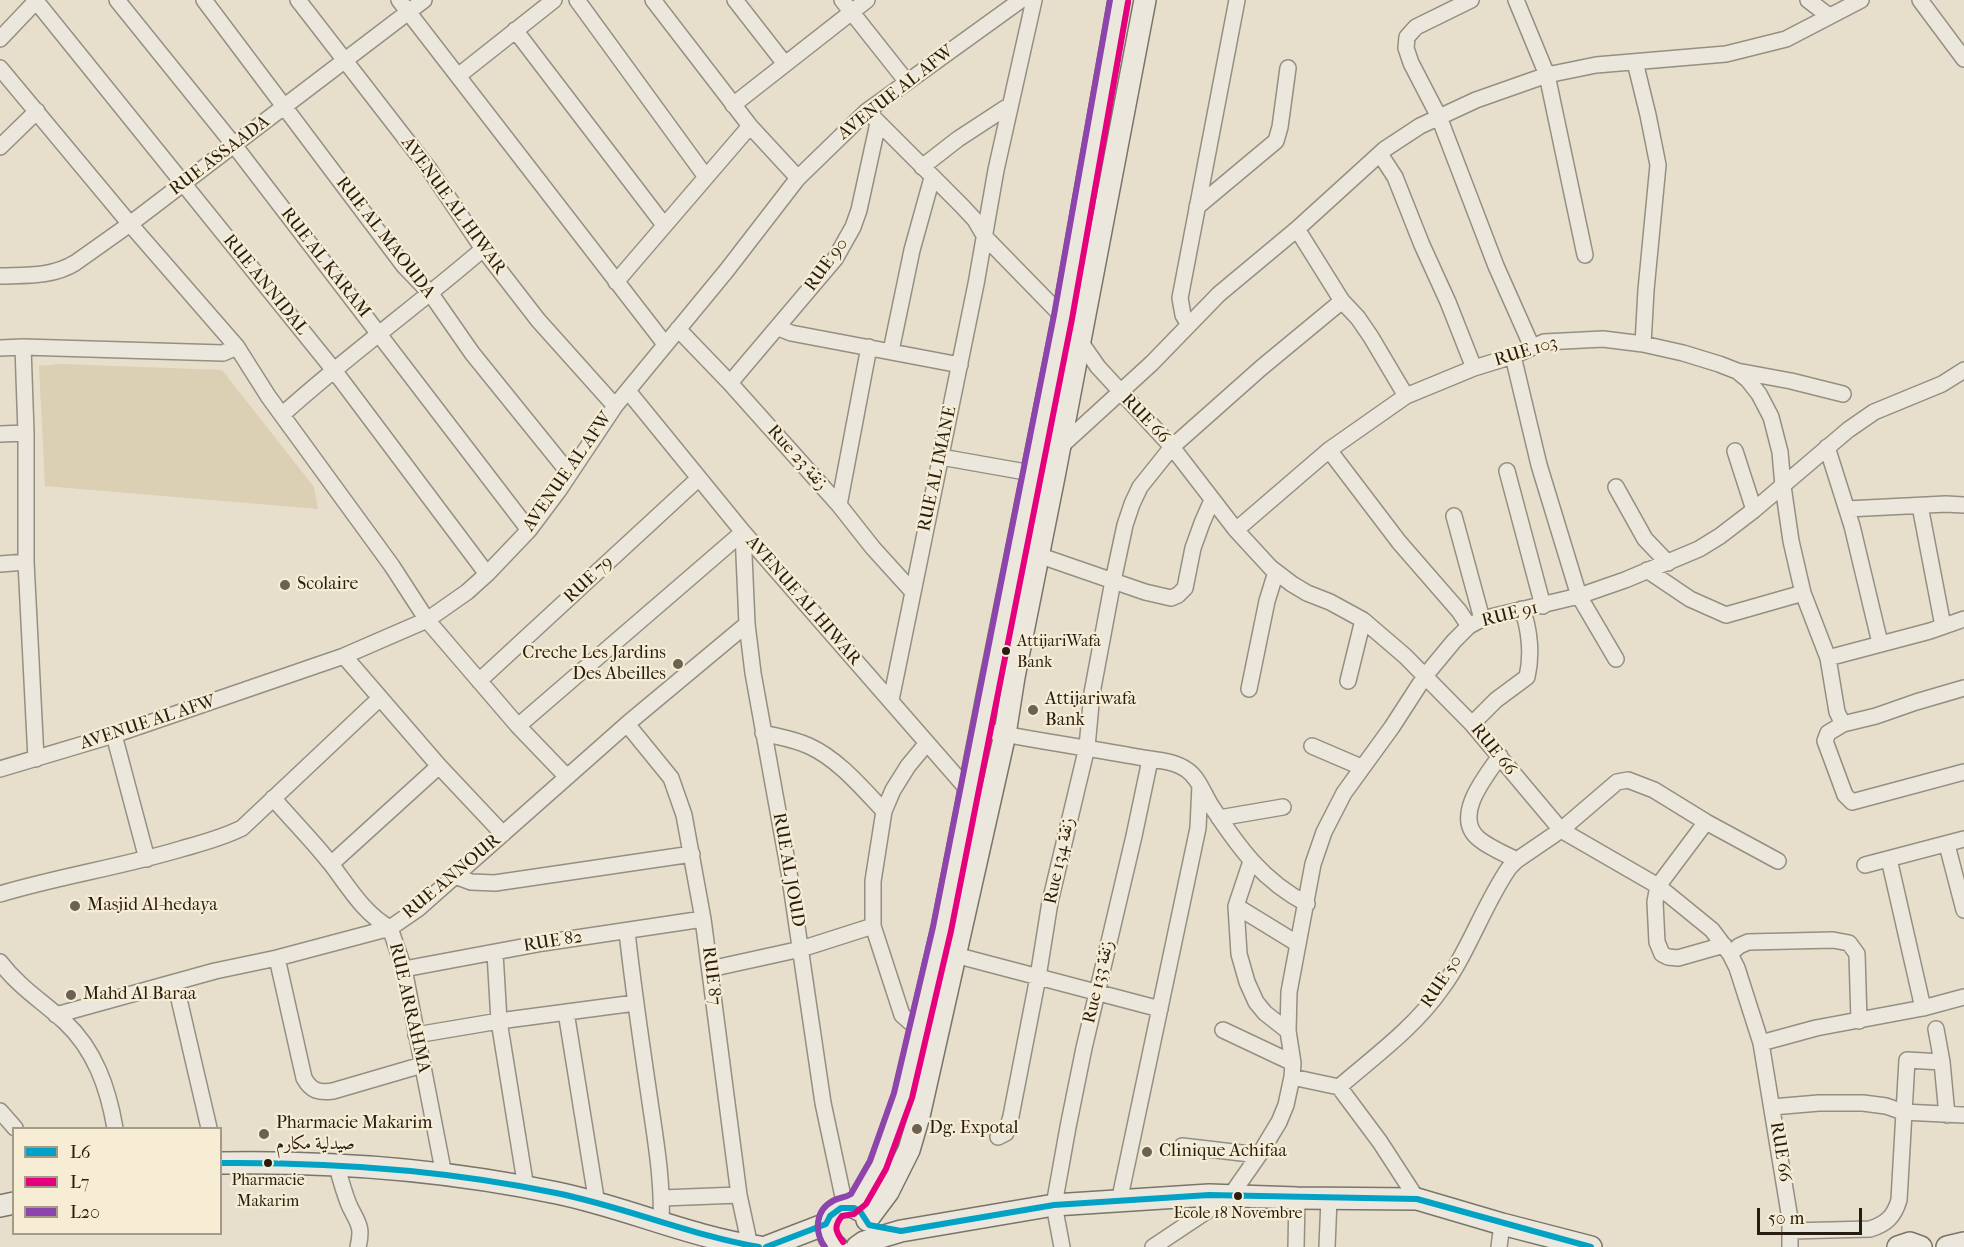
<!DOCTYPE html>
<meta charset="utf-8">
<style>
body{margin:0}
#map{position:relative;width:1964px;height:1247px;overflow:hidden;background:#e7dfcb;font-family:"IM FELL French Canon",serif}
canvas{display:block}
.legend{position:absolute;left:12px;top:1127px;width:210px;height:108px;box-sizing:border-box;background:#f7edd5;border:2px solid #a59a87;margin:0;padding:8px 10px;list-style:none;font-size:18px;color:#291d11}
.legend li{display:flex;align-items:center;gap:12px;height:30px}
.legend b{width:30px;border:2px solid #a59a87}
.scale{position:absolute;left:1757px;top:1208px;width:105px;height:27px;box-sizing:border-box;border:3px solid #291d11;border-top:0;padding-left:8px;font-size:18px;line-height:21px;white-space:nowrap;color:#291d11;-webkit-text-stroke:4px #f7edd5;paint-order:stroke}
</style>
<div id="map">
<canvas width="1964" height="1247"></canvas>
<ul class="legend">
<li><b style="height:8px;background:#02a2c5"></b>L6</li>
<li><b style="height:8px;background:#e5007d"></b>L7</li>
<li><b style="height:8px;background:#8e44ad"></b>L20</li>
</ul>
<div class="scale">50 m</div>
</div>
<script>
const ctx = document.querySelector('canvas').getContext('2d');
ctx.lineJoin = 'round';
function fillPath(path, color) {
  ctx.fillStyle = color;
  ctx.fill(path, 'evenodd');
}
function stroke(path, color, width, dash) {
  ctx.strokeStyle = color;
  ctx.lineWidth = width;
  ctx.lineCap = dash ? 'butt' : 'round';
  ctx.setLineDash(dash || []);
  ctx.stroke(path);
}
function drawText(font, color, halo, rows, align = 'center') {
  ctx.font = font + ' "IM FELL French Canon",Amiri,serif';
  ctx.lineWidth = 4.5;
  ctx.setLineDash([]);
  ctx.textBaseline = 'middle';
  ctx.strokeStyle = halo;
  ctx.fillStyle = color;
  for (const [text, x, y, turn = 0] of rows) {
    ctx.save();
    ctx.translate(x, y);
    ctx.rotate((+turn || 0) * Math.PI / 180);
    ctx.textAlign = isNaN(turn) ? turn : align;
    if (halo) ctx.strokeText(text, 0, 0);
    ctx.fillText(text, 0, 0);
    ctx.restore();
  }
}
const green = new Path2D(`
 M60,364L222,370L314,487L318,509L45,486L39,366Z`);
const street = new Path2D(`
 M117,0L234,145L529,530
 M204,0L404,266L431,294L472,353L569,473
 M298,0L429,169L483,249L538,320L615,406
 M399,0L665,344
 M577,0L706,177
 M653,0L750,126L798,178
 M735,0L785,64
 M842,0L907,82
 M1471,0L1416,27L1407,37L1406,48L1411,63L1439,117L1496,266L1532,347
 M1516,0L1547,75L1585,255
 M1808,0L1829,16
 M1920,0L1964,59
 M36,1L333,369L487,574
 M515,30L664,225
 M0,39L37,0
 M1635,62L1648,115L1658,165L1646,290L1643,344
 M0,68L130,224L237,347L268,396L392,566L427,620L518,726L567,777
 M458,76L554,0
 M733,105L867,0
 M867,111L962,206L975,220L985,237L1063,317L1098,367L1172,447L1236,530L1271,568L1292,584L1307,593L1330,602L1363,620L1405,656L1472,724L1561,830L1658,886L1712,930L1730,954L1737,968L1761,1043L1790,1219V1247
 M0,147L37,111
 M1380,154L1395,177L1422,245L1448,302L1474,368
 M922,167L958,139L1010,105
 M1197,207L1276,141L1280,127L1288,68
 M1297,229L1342,301L1358,318L1371,337L1406,396
 M0,276C26,275 52,277 75,263L130,224L424,0
 M616,282L750,126
 M1189,325L1183,315L1180,298L1237,0
 M779,328L791,333L960,365
 M678,329L730,383L839,505L873,548L912,591
 M23,347L26,433V562L36,759
 M0,348L23,347L223,353L237,347
 M891,351L912,250L932,178
 M1513,356L1539,465L1579,596L1616,659
 M1737,371L1791,381L1843,394
 M730,383L835,259L853,227L859,210L878,123
 M628,391L743,532L969,791L975,793
 M283,414C347,356 417,306 483,249
 M0,434L26,433
 M1827,447L1852,526L1880,643
 M1059,448L1152,363L1219,294L1297,229L1385,149L1420,126L1476,100L1547,75L1596,65L1726,54L1786,39L1861,0
 M1329,450L1399,542L1459,611L1469,626
 M1735,451L1754,510
 M941,457L1054,477
 M1507,471L1543,606
 M1616,487L1645,539L1668,563
 M839,505L869,347
 M1920,506L1943,626
 M1847,509L1946,504L1964,505
 M1454,516L1482,619
 M1236,530L1329,450L1406,396L1474,368L1513,356L1544,342L1603,339L1643,344L1683,353L1719,364L1737,371L1748,380L1759,394L1771,417L1780,452L1783,486L1791,541L1803,593L1828,658L1837,712L1843,724L1876,716L1916,702L1964,688
 M743,532L747,624L753,673L789,872L823,1103L845,1206
 M1038,555L1145,592L1171,598L1178,595L1185,588L1193,548L1202,523L1212,500
 M0,564L26,562
 M1647,570L1690,599L1726,615L1803,593
 M344,656L439,766L503,834
 M1828,658L1930,631L1964,619
 M479,681L698,479
 M1348,681L1363,620
 M1249,689L1267,601L1276,572
 M891,700L976,284L996,170L1034,0
 M627,724L671,778L684,815L703,919L739,1195L750,1246
 M1472,724L1496,700L1527,677C1532,656 1530,630 1522,609
 M1843,724L1828,733L1825,741L1845,795L1852,802L1964,772
 M518,726L743,532
 M980,729C1033,741 1086,747 1138,757C1154,760 1173,760 1187,770C1199,778 1204,795 1212,807C1239,848 1263,881 1307,904
 M763,733C779,737 794,739 809,746C838,759 862,788 884,811
 M114,735L147,859
 M1312,746L1361,767
 M1500,756C1485,777 1452,817 1479,839C1490,848 1505,854 1517,860
 M0,769L114,735L344,656L427,620L467,592L487,574L529,530L559,490L615,406L727,270L798,178L867,111L1021,0
 M273,798C292,820 313,841 331,864C348,886 364,914 390,928L404,969L444,1175
 M1219,818L1283,807
 M1706,822L1658,886L1655,902L1657,942L1662,954L1668,957L1678,958L1724,945
 M1947,845L1964,910
 M1889,859L1923,1008
 M1251,861L1236,906L1239,954L1247,982L1256,1002L1265,1013L1288,1031
 M331,864L439,766
 M1865,865L1964,839
 M455,876L471,882L495,883L692,854
 M0,894C60,876 121,867 181,849C202,843 222,838 242,828L380,698
 M1236,906L1298,944
 M627,932C633,986 641,1041 649,1095C655,1137 663,1180 661,1223
 M495,953L499,1021L526,1188
 M1730,954L1739,946L1748,942L1833,940L1849,943L1857,954L1859,1021
 M955,955L1160,1009
 M277,958L304,1078C311,1091 319,1093 333,1091L422,1065
 M0,962C20,988 42,1001 65,1022C95,1050 108,1088 115,1128
 M404,969L543,943L703,919
 M710,969L801,949L873,926
 M175,982L209,1128
 M566,1012L597,1204
 M56,1015L215,971L277,958L390,928L419,908L627,724L747,624
 M918,1026L910,1022L902,1015L873,926V881L884,811L893,790L908,766L927,743
 M1936,1029L1942,1062
 M1223,1030L1293,1063
 M416,1035L499,1021L635,1003
 M1761,1043L1816,1028L1923,1008L1964,997
 M1292,1077L1339,1087C1375,1056 1415,1027 1442,988C1469,951 1483,906 1509,868L1517,860L1561,830L1617,782L1628,780L1654,790L1706,822L1778,861
 M1339,1087L1380,1142L1417,1199
 M1772,1107L1819,1103H1863L1886,1106L1903,1112L1964,1115
 M0,1111L15,1128
 M998,1137L1006,1133L1011,1116L1038,977L1050,902L1087,747L1092,693L1113,581L1125,525L1132,504L1140,487L1172,447L1261,368L1342,301
 M1182,1146L1259,1155
 M336,1165C341,1179 344,1194 350,1207C358,1223 363,1227 358,1247
 M662,1198L739,1195
 M1119,1202L1198,828L1200,785
 M1790,1231L1870,1229C1886,1224 1894,1217 1899,1200L1907,1060L1942,1062L1947,1115
 M1062,1247L1054,1205L1068,1127L1084,1048L1134,836L1150,760
 M1153,1247L1231,1195L1259,1155L1279,1122L1286,1105L1292,1077L1293,1063L1288,1031L1289,992L1313,864L1324,832L1344,793L1392,727L1425,676L1454,641L1469,626L1482,619L1579,596L1625,580L1699,549L1720,536L1754,510L1848,430L1874,412L1942,384L1964,370
 M1296,1247L1297,1198
 M1327,1247L1329,1199
 M1499,1247L1502,1224`);
const secondary = new Path2D(`
 M220,1163C333,1161 447,1170 557,1193C625,1207 690,1237 759,1247
 M0,1206L14,1203
 M850,1206L858,1200L878,1165L903,1096L942,929L988,692L1063,317L1119,0
 M867,1220L888,1192L909,1150L919,1116L1005,734L1014,677L1054,477L1145,0
 M766,1247L826,1224
 M837,1247C813,1227 835,1194 861,1211
 M857,1247L864,1242L901,1231L1054,1205L1209,1195L1297,1198L1417,1199L1502,1224L1591,1247
 M1898,1247L1910,1243L1921,1247
 M1947,1247L1964,1243`);
const bus1 = new Path2D(`
 M220,1163C333,1162 446,1170 556,1193C625,1207 690,1235 759,1247
 M766,1247L826,1224L830,1216L841,1208H854L860,1211L869,1225L901,1231L1054,1205L1209,1195L1417,1199L1591,1247`);
const bus2 = new Path2D(`
 M843,1242C836,1232 833,1227 842,1216L854,1214L866,1204L886,1169L912,1098L951,931L1072,319L1128,2`);
const bus3 = new Path2D(`
 M825,1247C814,1232 815,1210 833,1201C839,1197 845,1198 851,1194L870,1161L894,1093L933,927L1054,315L1110,0`);
const markers = [
 [285,585,6,"#6c6152"],
 [1006,651,5,"#291d11"],
 [678,664,6,"#6c6152"],
 [1033,710,6,"#6c6152"],
 [75,906,6,"#6c6152"],
 [71,995,6,"#6c6152"],
 [917,1129,6,"#6c6152"],
 [264,1134,6,"#6c6152"],
 [1147,1152,6,"#6c6152"],
 [268,1163,5,"#291d11"],
 [1238,1196,5,"#291d11"]
];
const busNames = [
 ["AttijariWafa",1017,642,"left"],
 ["Bank",1017,663,"left"],
 ["Pharmacie",268,1181],
 ["Makarim",268,1202],
 ["Ecole 18 Novembre",1238,1214]
];
const streetNames = [
 ["AVENUE AL AFW",896,93,-38],
 ["RUE ASSAADA",220,156,-37],
 ["AVENUE AL HIWAR",453,206,54],
 ["RUE AL MAOUDA",385,238,52],
 ["RUE AL KARAM",325,263,52],
 ["RUE 90",827,265,-54],
 ["RUE ANNIDAL",265,285,51],
 ["RUE 103",1526,352,-17],
 ["RUE 66",1145,419,46],
 ["Rue 23 زنقة",797,458,48],
 ["RUE AL IMANE",938,469,-78],
 ["AVENUE AL AFW",568,472,-55],
 ["RUE 79",589,580,-43],
 ["AVENUE AL HIWAR",803,601,49],
 ["RUE 91",1510,615,-14],
 ["AVENUE AL AFW",148,723,-18],
 ["RUE 66",1493,750,51],
 ["Rue 134 زنقة",1060,861,-78],
 ["RUE AL JOUD",788,870,80],
 ["RUE ANNOUR",452,877,-40],
 ["RUE 82",553,942,-9],
 ["RUE 87",711,976,83],
 ["Rue 133 زنقة",1099,982,-77],
 ["RUE 50",1442,982,-56],
 ["RUE ARRAHMA",409,1008,77],
 ["RUE 66",1780,1152,81]
];
const poiNames = [
 ["Scolaire",297,585],
 ["Creche Les Jardins",666,654,"right"],
 ["Des Abeilles",666,675,"right"],
 ["Attijariwafa",1045,700],
 ["Bank",1045,721],
 ["Masjid Al-hedaya",87,906],
 ["Mahd Al Baraa",83,995],
 ["Pharmacie Makarim",276,1124],
 ["صيدلية مكارم",276,1145],
 ["Dg. Expotal",929,1129],
 ["Clinique Achifaa",1159,1152]
];
fillPath(green, '#dbcfb4');
stroke(street, '#958f82', 18);
stroke(secondary, '#7a7469', 24);
stroke(street, '#ebe7dd', 15);
stroke(secondary, '#ebe7dd', 21);
stroke(bus1, '#02a2c5', 6);
stroke(bus2, '#e5007d', 6);
stroke(bus3, '#8e44ad', 6);
for (const [x, y, r, color] of markers) {
  const dot = new Path2D();
  dot.arc(x, y, r, 0, 2 * Math.PI);
  ctx.fillStyle = color;
  ctx.fill(dot);
  stroke(dot, '#f7edd5', 2);
}
drawText('16px', '#291d11', '#f7edd5', busNames);
drawText('18px', '#291d11', '#f7edd5', streetNames);
drawText('18px', '#291d11', '#f7edd5', poiNames, 'left');
</script>
